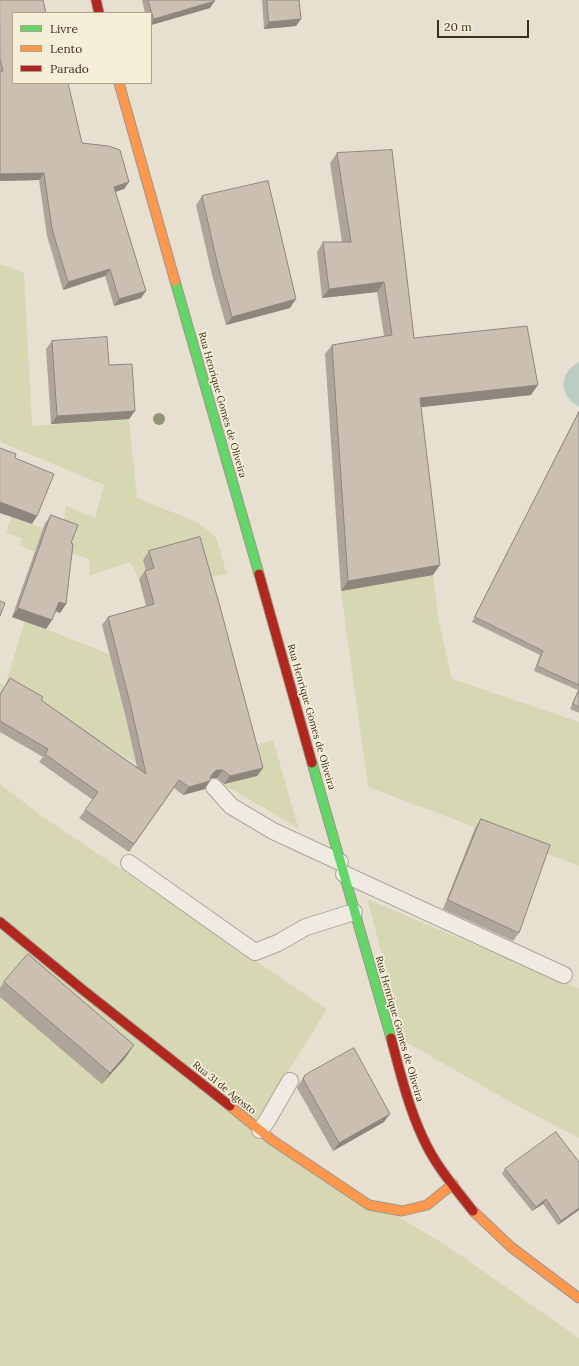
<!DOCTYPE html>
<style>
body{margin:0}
#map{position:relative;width:579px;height:1366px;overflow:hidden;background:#e7e0d1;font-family:Lora,serif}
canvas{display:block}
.legend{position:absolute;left:12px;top:12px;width:140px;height:72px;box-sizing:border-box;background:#f7eed8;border:1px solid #ada18e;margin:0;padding:5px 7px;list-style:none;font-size:12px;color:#3d2e20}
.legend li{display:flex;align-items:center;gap:8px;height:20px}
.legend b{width:20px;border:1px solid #ada18e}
.scale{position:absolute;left:437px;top:20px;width:92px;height:18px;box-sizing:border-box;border:2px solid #3d2e20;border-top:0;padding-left:5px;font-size:12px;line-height:14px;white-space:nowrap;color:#3d2e20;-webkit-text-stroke:3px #f7eed8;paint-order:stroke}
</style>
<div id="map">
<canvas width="579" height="1366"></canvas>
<ul class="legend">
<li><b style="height:5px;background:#63d668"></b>Livre</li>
<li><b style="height:5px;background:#ff974d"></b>Lento</li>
<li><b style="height:5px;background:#b3261e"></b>Parado</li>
</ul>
<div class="scale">20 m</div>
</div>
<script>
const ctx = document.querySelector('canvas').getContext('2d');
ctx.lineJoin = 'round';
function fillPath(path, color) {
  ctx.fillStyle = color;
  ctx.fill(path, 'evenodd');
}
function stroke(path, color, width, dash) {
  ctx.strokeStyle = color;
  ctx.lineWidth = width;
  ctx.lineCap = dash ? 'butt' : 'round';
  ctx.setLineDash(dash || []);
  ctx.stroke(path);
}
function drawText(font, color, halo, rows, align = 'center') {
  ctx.font = font + ' Lora,serif';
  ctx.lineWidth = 3.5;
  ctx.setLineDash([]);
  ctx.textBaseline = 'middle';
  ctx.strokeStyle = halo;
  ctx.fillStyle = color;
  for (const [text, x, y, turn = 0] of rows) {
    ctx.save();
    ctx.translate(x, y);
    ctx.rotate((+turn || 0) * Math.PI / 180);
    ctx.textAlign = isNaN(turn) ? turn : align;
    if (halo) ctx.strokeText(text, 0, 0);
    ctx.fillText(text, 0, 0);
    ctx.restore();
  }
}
const green = new Path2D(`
 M0,264L24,273L32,426L129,419L137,498L197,522L216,537L227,574L203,579L144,560L148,576L139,579L130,562L89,576L90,559L65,552L63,530L66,506L95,518L104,485L0,442Z
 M11,517L44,528L35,552L20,546L22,538L6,533Z
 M433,575L439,622L452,679L579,722V866L368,787L341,591Z
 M25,621L109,654L136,763L5,686L0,694V683L5,686Z
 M273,740L299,830L289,822L222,784L257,776L249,747Z
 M0,784L42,816L327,1009L260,1117L272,1140L447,1246L579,1338V1366H0Z
 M367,899L579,989V1138L516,1105L406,1042Z`);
const water = new Path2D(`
 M579,362V407C559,396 558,373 579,362Z`);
const lane = new Path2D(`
 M214,787L231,806L273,831L340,862
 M129,863L255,952L278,943L306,927L354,912
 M344,874L564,975
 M260,1130L267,1121L290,1081`);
const fast = new Path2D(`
 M175,281L259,574
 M312,763L391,1038`);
const slow = new Path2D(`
 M119,83L175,281
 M230,1106L272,1140L369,1205L402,1211L427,1205L453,1184
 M473,1211L511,1247L579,1298`);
const jam = new Path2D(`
 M96,0L99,13
 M259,574L312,763
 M0,922L83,990L230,1106
 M391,1038C400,1072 408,1106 423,1138C435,1165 455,1188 473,1211`);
const trees = [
 [159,419]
];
const wall = new Path2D(`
 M0,0L13,13L82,143L129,182L124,189L115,192L146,291L141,298L114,306L105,276L63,290L47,236L39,180L0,181Z
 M142,0H214L210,8L151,25V13H145Z
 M262,0H299L301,19L296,26L264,29Z
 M337,153L414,338L531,395L421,407L433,575L341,591L325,354L332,345L384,336L377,292L322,298L317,252L323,242H342L330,163Z
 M202,196L290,308L226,325L212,275L196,205Z
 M52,341L109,365L135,411L129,419L51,424L46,349Z
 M579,411V713L570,709L578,690L534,671L540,655L472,622Z
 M51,515L71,543L66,604L60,613L56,611L52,620L46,629L12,617L45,523Z
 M149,551L263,768L257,776L224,784L217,778H211L205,789L183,795L174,788L129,852L79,818L93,800L39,762L43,757L0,732V694L10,678L137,767L125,715L102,625L108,617L146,606L139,579L145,571L146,570L143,560Z
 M481,819L519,933L513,941L443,909L475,828Z
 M4,982L126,1057L102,1084L0,997V988Z
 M305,1075L384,1122L333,1151L297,1088L299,1084Z
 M505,1169L579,1210L558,1225L543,1204L532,1211L502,1174Z`);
const shadedWall = new Path2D(`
 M215,1L210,8L151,25V23L154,19Z
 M301,19L296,26L264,29L269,22Z
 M44,173L39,180L0,181V174Z
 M129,182L124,189L109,194L114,187Z
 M110,269L105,276L63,290L68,282Z
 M384,282L377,292L322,298L329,289Z
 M146,291L141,298L114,306L119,299Z
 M296,299L290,308L226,325L232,317Z
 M538,385L531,395L414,408L420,398Z
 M135,411L129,419L51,424L57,416Z
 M0,502L37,516L32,524L0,513Z
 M440,565L433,575L341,591L348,581Z
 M59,602L66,604L60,613L53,610Z
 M18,608L52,620L46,629L12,617Z
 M263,768L257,776L224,784L230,776Z
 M217,770H223L217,778H212L208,780L214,772Z
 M210,781L205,789L183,795L189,787Z
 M134,1045L126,1057L102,1084L110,1073Z
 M390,1114L384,1122L333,1151L339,1143Z
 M546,1199L543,1204L532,1211L536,1207Z
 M579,1208V1210L558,1225L561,1221Z`);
const building = new Path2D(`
 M0,0H43L46,13H13V83H68L82,143L108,146L120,150L129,182L114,187L146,291L119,299L110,269L68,282L52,229L44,173L0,174V72L3,71L0,59Z
 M148,0H214L215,1L154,19Z
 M267,0H299L301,19L269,22Z
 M392,150L414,338L527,326L538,385L420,398L440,565L348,581L332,345L392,335L384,282L329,289L323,242H351L337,153Z
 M268,181L296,299L232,317L218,266L202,196Z
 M107,337L109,365L132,364L135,411L57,416L52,341Z
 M579,412V685L537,666L543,651L475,617Z
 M0,448L16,454L15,458L54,474L37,516L0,502Z
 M51,515L78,525L71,543L73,544L66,604L59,602L52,620L18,608Z
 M200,537L219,603L263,768L230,776L223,770H217L214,772L211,776L210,781L189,787L179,780L134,844L85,810L98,792L45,754L48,749L0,721V695L10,678L43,697L41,700L146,774L131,707L108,617L154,604L145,571L154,568L149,551Z
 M0,601L5,603L0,616Z
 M579,690V707L573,704Z
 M481,819L550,845L519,933L448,900Z
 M28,954L134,1045L110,1073L4,982Z
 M354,1048L390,1114L339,1143L303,1079L305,1075Z
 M556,1132L579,1162V1208L561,1221L546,1199L536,1207L505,1169Z`);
const streetNames = [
 ["Rua Henrique Gomes de Oliveira",222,405,74],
 ["Rua Henrique Gomes de Oliveira",311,717,74],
 ["Rua Henrique Gomes de Oliveira",399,1029,74],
 ["Rua 31 de Agosto",224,1088,39]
];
fillPath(green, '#d6d7b3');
fillPath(water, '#bcccc2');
stroke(lane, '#ada599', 18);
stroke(fast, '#9c958a', 11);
stroke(slow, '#9c958a', 11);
stroke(jam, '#9c958a', 11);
stroke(lane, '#efebe3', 16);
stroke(fast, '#63d668', 9);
stroke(slow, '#ff974d', 9);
stroke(jam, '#b3261e', 9);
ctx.fillStyle = '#929673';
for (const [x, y] of trees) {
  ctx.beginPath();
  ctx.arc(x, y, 6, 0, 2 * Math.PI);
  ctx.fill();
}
fillPath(wall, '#afa499');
fillPath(shadedWall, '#8e867d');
fillPath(building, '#cbbfb2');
stroke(building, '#8e867d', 1);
drawText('10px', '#3d2e20', '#f7eed8', streetNames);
</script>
